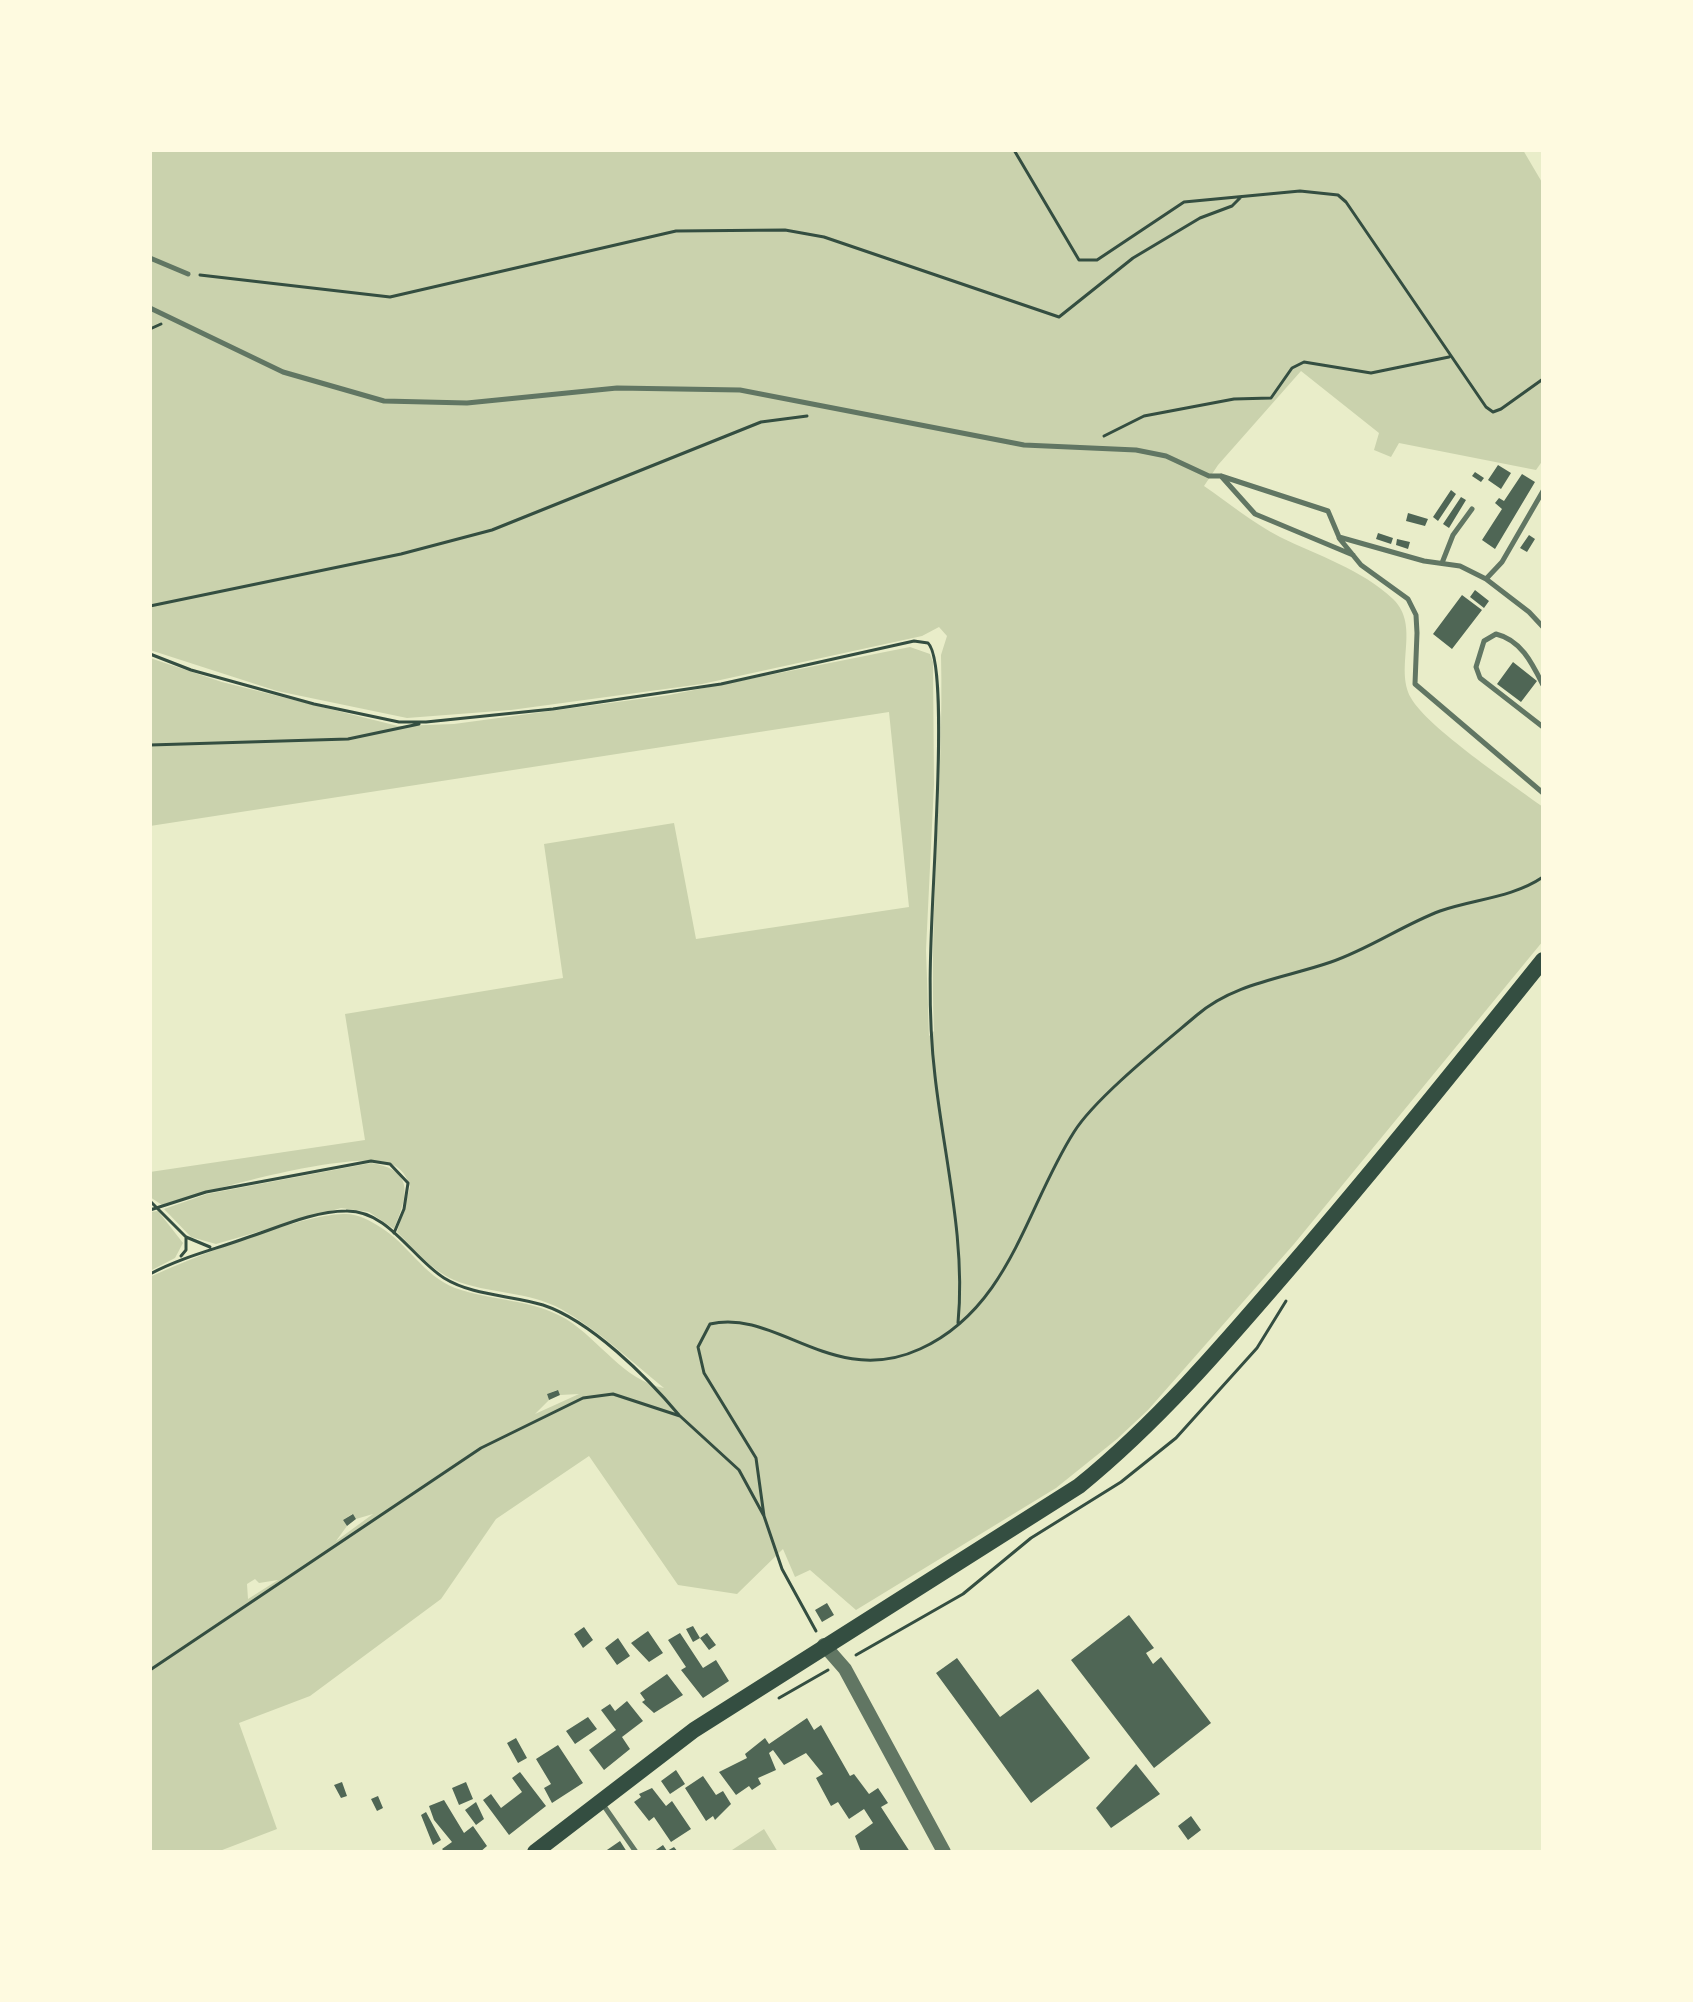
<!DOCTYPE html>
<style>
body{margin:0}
#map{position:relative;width:1693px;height:2002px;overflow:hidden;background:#e9edc9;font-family:"Varela Round",sans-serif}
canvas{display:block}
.frame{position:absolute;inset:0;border:152px solid #fefae0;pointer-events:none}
</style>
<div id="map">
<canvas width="1693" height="2002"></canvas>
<div class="frame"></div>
</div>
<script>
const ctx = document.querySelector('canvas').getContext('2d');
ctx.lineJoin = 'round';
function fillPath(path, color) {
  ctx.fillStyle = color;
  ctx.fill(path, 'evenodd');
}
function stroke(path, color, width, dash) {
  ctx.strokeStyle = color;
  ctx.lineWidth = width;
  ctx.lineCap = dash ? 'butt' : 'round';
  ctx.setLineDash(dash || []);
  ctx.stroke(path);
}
const green = new Path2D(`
 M150,150H1523L1543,184V460L1536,470L1399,443L1391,457L1374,450L1379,433L1301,371L1218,465L1204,486C1229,503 1253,523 1280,537C1319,556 1361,569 1393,599C1421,626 1394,667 1411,698C1427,727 1513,785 1543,807V941L1294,1244L1148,1410L1117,1439L1056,1488L856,1610L810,1570L795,1577L783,1549L737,1594L678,1585L589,1456L496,1519L441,1599L310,1696L239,1723L277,1829L217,1852H150V1277C188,1259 307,1212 346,1214C358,1214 371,1221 380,1227C407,1243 424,1276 455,1288C492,1301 532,1299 566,1319C601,1341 623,1380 664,1388C631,1361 598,1330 561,1309C528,1291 488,1294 454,1280C431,1270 414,1249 397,1232L410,1187C407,1177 402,1168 391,1164C350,1149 207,1191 162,1205L150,1197V1172L365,1140L345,1014L563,978L544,844L674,823L696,939L909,907L889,712L150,826V658L222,682L398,726L454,724L669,695L910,647L930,654L933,662L934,784L926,950L929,1036L934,1031C929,905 944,780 941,655L947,636L939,627L922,636L702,684L511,710L407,718L277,691L150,650V258L188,274H192L150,256ZM557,1390L560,1395L579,1394L535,1414L549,1400L547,1394ZM352,1514L356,1519L373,1514L336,1541L347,1526L343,1520ZM255,1579L259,1583L278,1580L248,1599L247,1584Z
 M371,1163C415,1170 408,1195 394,1229L369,1212L341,1208L216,1244L191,1237L164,1209L207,1194Z
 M158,1211L183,1243L175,1258L150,1271V1212Z
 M764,1829L778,1852H729Z`);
const building = new Path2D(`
 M1498,465L1511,473L1501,489L1488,480Z
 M1475,472L1484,478L1481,482L1472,476Z
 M1522,474L1535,482L1495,549L1482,540L1502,509L1495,503L1499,498L1504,501Z
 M1451,490L1456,494L1438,521L1433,517Z
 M1461,497L1466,500L1449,528L1443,524Z
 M1408,513L1428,519L1425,526L1406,521Z
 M1378,533L1393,538L1391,544L1376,539Z
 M1529,535L1535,539L1527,552L1520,548Z
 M1397,539L1410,542L1408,549L1396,545Z
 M1475,590L1489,601L1484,608L1470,597Z
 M1462,595L1482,610L1452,649L1433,634Z
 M1513,662L1537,681L1521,702L1497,684Z
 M558,1390L560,1395L549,1400L547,1394Z
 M353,1514L356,1519L347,1526L343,1520Z
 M827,1603L834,1615L822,1622L815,1610Z
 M1129,1615L1154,1648L1146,1653L1153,1664L1161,1657L1211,1723L1154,1768L1071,1660Z
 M693,1626L700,1638L693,1642L686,1629Z
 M584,1627L593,1640L583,1648L574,1634Z
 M648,1631L663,1653L649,1662L631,1643Z
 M680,1633L703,1668L716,1660L729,1681L703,1698L681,1670L686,1667L668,1640Z
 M707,1633L716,1645L709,1650L700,1638Z
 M618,1638L630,1656L617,1665L605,1648Z
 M957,1658L1000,1717L1038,1689L1090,1758L1031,1803L936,1673Z
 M667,1674L683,1695L654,1713L642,1702L645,1700L640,1693Z
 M627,1701L643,1721L622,1737L630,1749L604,1770L589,1750L616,1730L601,1710L610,1704L615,1711Z
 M588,1717L597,1729L575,1744L566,1731Z
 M807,1718L814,1730L821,1725L850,1776L854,1774L869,1794L878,1788L888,1803L881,1807L910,1852H861L855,1836L873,1823L864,1809L849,1819L838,1802L831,1806L816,1778L823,1774L806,1753L784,1765L773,1750L769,1753L776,1770L758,1778L761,1784L752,1790L749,1786L736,1795L719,1772L747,1758L745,1754L765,1738L769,1744Z
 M516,1738L527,1758L518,1763L507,1743Z
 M558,1745L583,1783L552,1803L544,1788L551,1784L536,1759Z
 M1136,1764L1160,1794L1111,1828L1096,1808Z
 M676,1770L685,1784L670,1794L661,1781Z
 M520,1772L546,1806L509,1835L483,1800L491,1794L501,1808L522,1792L512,1778Z
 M703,1776L716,1795L723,1791L731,1804L715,1820L713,1816L706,1821L685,1788Z
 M342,1782L347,1796L341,1798L334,1785Z
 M466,1782L473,1799L459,1805L452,1788Z
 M652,1788L666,1806L672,1801L691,1829L671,1842L654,1817L649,1821L634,1802L641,1797L639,1794Z
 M378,1796L383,1808L377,1811L371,1799Z
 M444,1800L464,1833L473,1826L487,1846L480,1852H445L442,1849L452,1842L434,1820L429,1806Z
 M476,1802L484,1819L476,1825L465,1810Z
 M426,1812L441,1840L433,1845L421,1815Z
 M1191,1816L1201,1830L1188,1840L1178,1826Z
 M620,1841L627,1852H604Z
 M663,1845L667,1851L674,1847L678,1852H653Z`);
const path = new Path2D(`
 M1014,150L1079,260H1097L1184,202L1300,191L1338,195L1346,202L1486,407L1493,412L1501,409L1543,379
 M200,275L390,297L676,231L785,230L824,237L1059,317L1133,258L1200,218L1232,206L1241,197
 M150,329L161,324
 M1104,436L1144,416L1234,399L1271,398L1292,368L1304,362L1371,373L1449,357
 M150,606L401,554L492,530L761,422L807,416
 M150,654L191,670L314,704L399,722H426L553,709L721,684L914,641L928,643C945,659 937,798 936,828C933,911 925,993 935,1076C944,1157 966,1241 958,1323
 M150,745L348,739L419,724
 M150,1201L186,1237L210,1247
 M150,1210L206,1192L371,1161L390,1164L408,1183L404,1209L394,1233
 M181,1256L186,1250V1238
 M150,1274C182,1257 213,1250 246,1238C277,1228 313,1211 346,1211C388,1210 412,1258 444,1278C473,1296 511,1295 543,1305C591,1321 647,1377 679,1415
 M764,1516L756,1458L704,1373L698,1347L710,1324C776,1308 833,1389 920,1349C1010,1308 1026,1207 1074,1132C1095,1098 1164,1043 1197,1015C1234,983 1285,978 1331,962C1369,949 1403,925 1440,911C1474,899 1512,898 1543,877
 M856,1655L963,1594L1031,1538L1121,1482L1176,1438L1257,1348L1286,1301
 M150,1670L481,1448L583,1398L613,1394L680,1416L739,1470L764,1516L782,1569L816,1631
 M779,1698L828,1670`);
const service = new Path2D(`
 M150,258L188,274
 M150,308L283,372L384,401L467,403L617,388L740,390L1024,445L1136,450L1166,456L1209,476H1221L1328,511L1339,537L1424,561L1460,566L1486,579L1529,612L1543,627
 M1221,476L1255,514L1353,555
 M1339,538L1361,565L1408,599L1416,615L1417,633L1415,684L1543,793
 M1442,563L1453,535L1472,509
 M1486,579L1502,562L1543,491
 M1543,685C1532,663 1521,640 1496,634L1484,641L1476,667L1480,678L1543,727
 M604,1806L636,1852`);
const tertiary = new Path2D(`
 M824,1645L845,1669L944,1852`);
const secondary = new Path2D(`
 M535,1852L694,1730L1079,1486C1159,1421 1226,1342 1293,1264C1379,1164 1461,1062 1543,960`);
fillPath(green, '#cad2ad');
fillPath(building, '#4f6655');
stroke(path, '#344e41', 3);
stroke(service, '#617663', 5);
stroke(tertiary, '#617663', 14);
stroke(secondary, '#344e41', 16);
</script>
